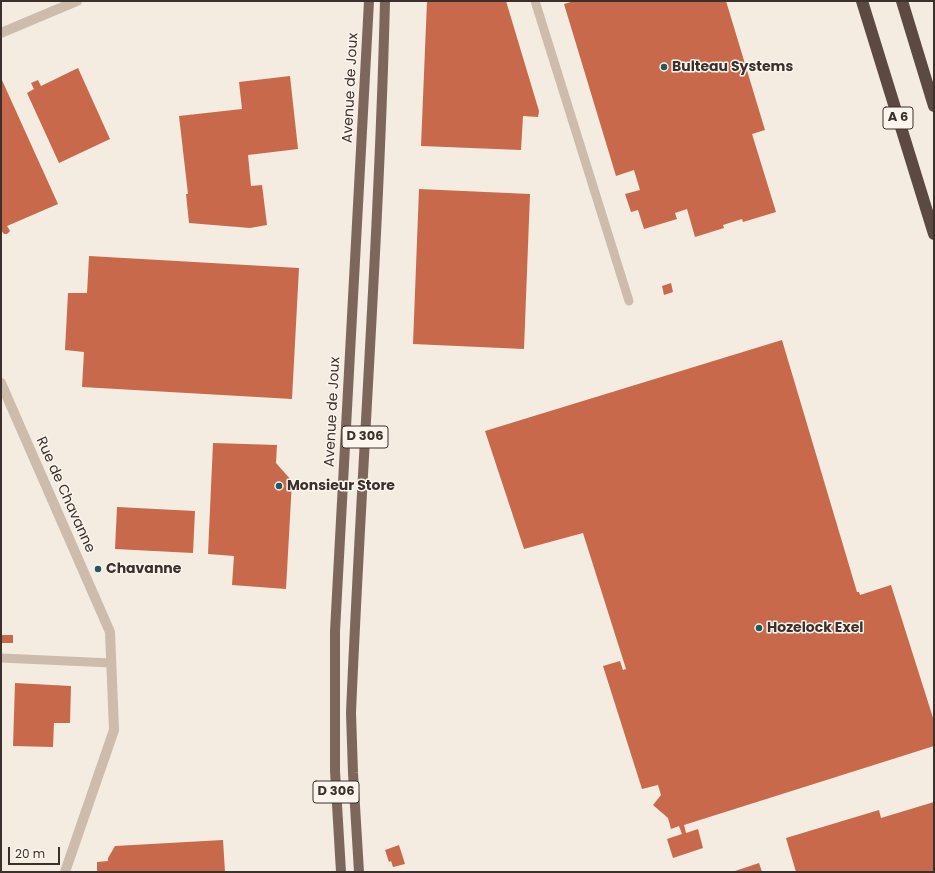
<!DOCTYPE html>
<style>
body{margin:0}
#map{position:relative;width:935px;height:873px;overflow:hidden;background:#f4ebe1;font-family:Poppins,sans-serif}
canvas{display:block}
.frame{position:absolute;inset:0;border:2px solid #3b302b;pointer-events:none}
.scale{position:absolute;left:8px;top:847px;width:52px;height:18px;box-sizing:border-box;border:2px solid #3b302b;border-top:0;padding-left:5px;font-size:12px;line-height:14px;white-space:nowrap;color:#3b302b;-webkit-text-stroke:3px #fbf5ee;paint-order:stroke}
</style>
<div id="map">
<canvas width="935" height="873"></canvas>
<div class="frame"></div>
<div class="scale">20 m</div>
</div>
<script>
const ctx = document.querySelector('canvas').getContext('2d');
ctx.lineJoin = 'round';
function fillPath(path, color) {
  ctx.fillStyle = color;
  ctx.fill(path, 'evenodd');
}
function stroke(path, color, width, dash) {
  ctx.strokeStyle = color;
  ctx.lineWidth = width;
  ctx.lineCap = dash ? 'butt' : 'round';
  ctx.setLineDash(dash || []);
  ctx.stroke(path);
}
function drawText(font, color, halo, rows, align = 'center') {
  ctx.font = font + ' Poppins,sans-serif';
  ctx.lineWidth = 3;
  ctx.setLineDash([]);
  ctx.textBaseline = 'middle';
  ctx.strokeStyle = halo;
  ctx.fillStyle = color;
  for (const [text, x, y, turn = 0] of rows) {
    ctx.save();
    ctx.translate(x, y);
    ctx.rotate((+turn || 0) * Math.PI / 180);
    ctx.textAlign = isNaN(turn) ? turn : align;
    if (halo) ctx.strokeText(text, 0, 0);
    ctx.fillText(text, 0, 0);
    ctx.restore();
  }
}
const building = new Path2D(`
 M427,1H506L539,111L538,117L523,116L521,150L421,146Z
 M574,1H726L765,130L752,134L776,212L743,222L742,219L723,225L724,228L695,237L687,209L675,213L677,219L644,229L638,210L631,212L625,194L640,190L634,170L616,176L564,4Z
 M78,68L110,139L59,163L27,93L34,89L31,83L38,80L41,86Z
 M290,76L298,149L248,155L251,186L262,185L267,225L250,228L189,223L186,194H188L179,116L242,109L239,82Z
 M1,78L58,204L7,226L10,231L7,234H4L1,230Z
 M419,189L530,194L524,349L413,344Z
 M89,256L299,268L292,399L82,387L84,352L65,350L68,293H87Z
 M671,283L673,292L664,295L662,286Z
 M782,340L857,592H859L860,595L891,585L934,721V746L684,825L686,833L698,829L703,848L673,858L667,839L682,834L679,826L671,829L668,818L653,805L661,795L658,785L642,789L603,666L620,661L623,670L626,669L583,533L524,549L485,431Z
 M213,443L277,445L276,463L292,481L286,589L232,585L234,556L208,554Z
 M117,507L195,511L193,553L115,549Z
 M1,635H13V643H1Z
 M15,683L71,686L70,723H54L53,747L13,746Z
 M934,802V872H796L786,838L879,810L881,818Z
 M223,840L225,872H97V862L108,861V858L115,846Z
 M399,845L405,864L393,867L391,861L389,862L385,850Z
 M759,863L762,872H732Z`);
const service = new Path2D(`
 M535,1L629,301
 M1,658L111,663`);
const minor = new Path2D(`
 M1,33L77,1
 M1,383L110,632L114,730L65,872`);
const primary = new Path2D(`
 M341,872L335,771V631L369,1
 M359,872L353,773L351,713C361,476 379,239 385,1`);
const motorway = new Path2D(`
 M862,1L934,234
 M902,1L934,106`);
const markers = [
 [664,67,4,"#1f5a5e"],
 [279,486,4,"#1f5a5e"],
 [98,569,4,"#1f5a5e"],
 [759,628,4,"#1f5a5e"]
];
const shields = [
 [898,118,30],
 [365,437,46],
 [336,792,46]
];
const shieldNames = [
 ["A 6",898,118],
 ["D 306",365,437],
 ["D 306",336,792]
];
const poiNames = [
 ["Bulteau Systems",672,67],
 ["Monsieur Store",287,486],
 ["Chavanne",106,569],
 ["Hozelock Exel",767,628]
];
const streetNames = [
 ["Avenue de Joux",351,88,-87],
 ["Avenue de Joux",333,412,-87],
 ["Rue de Chavanne",65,495,66]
];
fillPath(building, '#c8694b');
stroke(service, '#cdbbac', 9);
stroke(minor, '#cdbbac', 10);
stroke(primary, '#7d675c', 10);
stroke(motorway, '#5c4a42', 12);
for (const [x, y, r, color] of markers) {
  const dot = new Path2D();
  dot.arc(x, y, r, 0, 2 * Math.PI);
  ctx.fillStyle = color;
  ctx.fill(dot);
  stroke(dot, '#fbf5ee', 1.5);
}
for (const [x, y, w] of shields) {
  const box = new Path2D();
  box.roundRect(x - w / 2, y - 11, w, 22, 3);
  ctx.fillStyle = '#fbf5ee';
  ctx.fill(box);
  stroke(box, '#3b302b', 1);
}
drawText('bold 13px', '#3b302b', null, shieldNames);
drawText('bold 14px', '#3b302b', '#fbf5ee', poiNames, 'left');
drawText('14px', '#3b302b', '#fbf5ee', streetNames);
</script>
